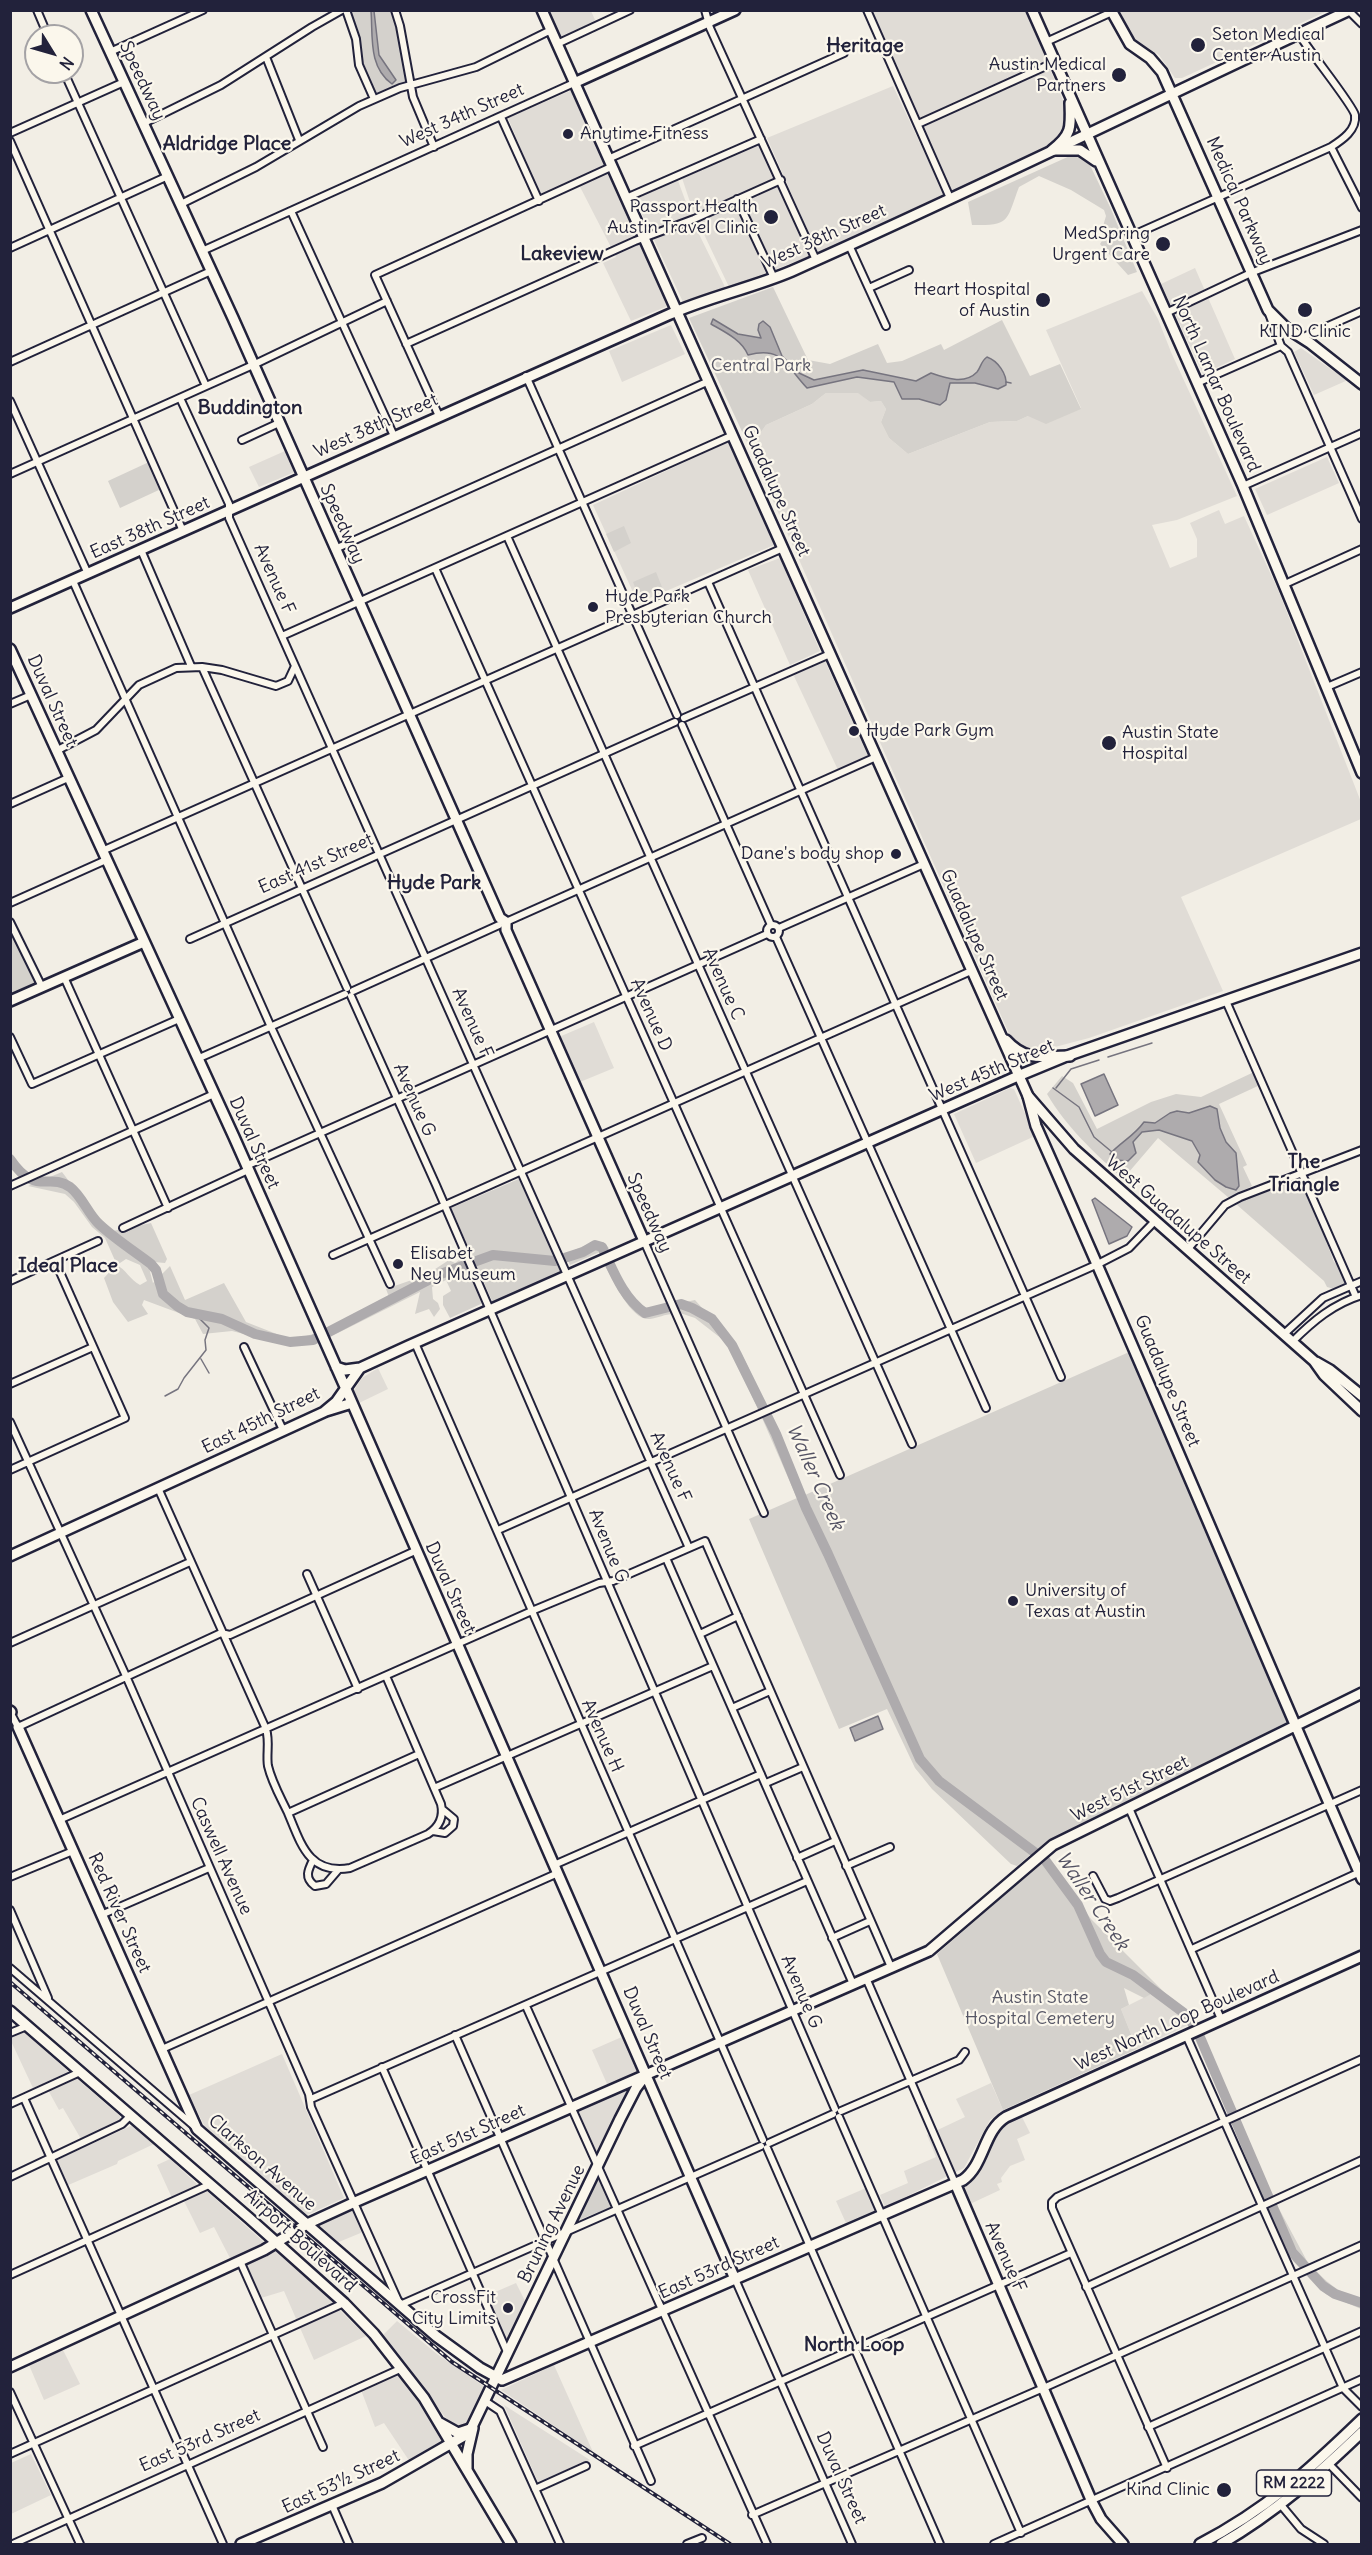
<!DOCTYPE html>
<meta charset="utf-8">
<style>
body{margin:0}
#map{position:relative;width:1372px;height:2555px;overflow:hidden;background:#f2eee5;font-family:Delius,sans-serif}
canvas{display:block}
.frame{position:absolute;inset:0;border:12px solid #22223b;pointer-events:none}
.north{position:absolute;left:24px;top:24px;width:60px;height:60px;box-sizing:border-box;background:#fbf7ec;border:2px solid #a4a2a5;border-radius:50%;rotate:127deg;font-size:16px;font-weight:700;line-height:24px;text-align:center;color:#22223b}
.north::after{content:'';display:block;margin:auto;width:21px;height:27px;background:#22223b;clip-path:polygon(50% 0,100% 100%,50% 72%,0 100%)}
</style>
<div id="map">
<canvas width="1372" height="2555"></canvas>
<div class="frame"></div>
<div class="north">N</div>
</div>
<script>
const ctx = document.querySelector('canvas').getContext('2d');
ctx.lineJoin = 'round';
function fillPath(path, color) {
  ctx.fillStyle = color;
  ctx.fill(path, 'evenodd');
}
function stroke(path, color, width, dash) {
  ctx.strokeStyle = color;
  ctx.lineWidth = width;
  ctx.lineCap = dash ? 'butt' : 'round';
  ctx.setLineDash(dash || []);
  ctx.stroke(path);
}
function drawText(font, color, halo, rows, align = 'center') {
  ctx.font = font + ' Delius,sans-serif';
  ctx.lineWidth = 4.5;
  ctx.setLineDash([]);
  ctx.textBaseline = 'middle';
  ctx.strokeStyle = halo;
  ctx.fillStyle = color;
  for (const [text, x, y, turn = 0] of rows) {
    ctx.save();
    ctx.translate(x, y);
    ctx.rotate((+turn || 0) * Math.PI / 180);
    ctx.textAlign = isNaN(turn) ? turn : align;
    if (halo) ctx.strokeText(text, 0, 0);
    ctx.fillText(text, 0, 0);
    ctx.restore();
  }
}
const built = new Path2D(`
 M549,11H591L596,22L562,38Z
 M872,11H1026L1077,134L952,192Z
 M1120,11H1327L1182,78H1175L1159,55L1137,41L1129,31Z
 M893,86L944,194L818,254L767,138Z
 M572,90L668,306L631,321L603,263L616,257L576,179L541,197L508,118Z
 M760,143L810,256L729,287L693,211L681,175Z
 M677,178L694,224L726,289L683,302L634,197Z
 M1195,268L1235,359L1203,374L1161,284Z
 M1142,291L1158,319L1171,352L1237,496L1177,520L1152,525L1170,568L1197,557V539L1190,523L1219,510L1225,524L1244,516L1279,592L1361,802V819L1181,897L1223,991L1089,1038L1036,1052L1022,1050L1011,1038L746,440L759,435L766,425L812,404L826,393L836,392L859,393L870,402L881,401L886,409L881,422L889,438L908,454L990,422L1017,421L1028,416L1081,408L1046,330Z
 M671,325L685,354L622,382L609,351Z
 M1301,348L1332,370L1348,380L1314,395L1294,352Z
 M728,442L774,545L638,603L593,505Z
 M285,451L295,472L259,487L249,467Z
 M1327,457L1339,483L1267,515L1255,489Z
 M780,558L820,651L790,665L748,570Z
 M825,661L868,756L838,770L793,674Z
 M594,1022L614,1068L580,1082L559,1037Z
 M1010,1088L1014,1089L1035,1136L976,1163L954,1114Z
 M378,1368L388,1389L359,1403L354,1390L362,1378Z
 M1155,1992L1182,2013L1190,2024L1137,2049L1121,2009Z
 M23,2031L70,2073L33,2088L11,2041V2038Z
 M624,2036L639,2069L637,2074L608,2086L592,2050Z
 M282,2054L344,2198L307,2215L205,2127L189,2095Z
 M76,2078L120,2116V2119L118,2123L81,2139L63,2108L59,2110L48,2090Z
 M991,2083L1003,2110L990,2120L964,2168L885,2207L880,2195L908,2183L904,2171L936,2157L927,2135L965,2117L956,2099Z
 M628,2086L630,2088L597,2155L578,2110Z
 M1020,2117H1022L1030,2133L1017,2139L1025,2160L1010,2166L1001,2178L1002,2182L997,2184L1000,2190L970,2204L963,2186L973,2180L980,2171L997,2133L1008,2122Z
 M133,2125L154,2144L118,2161L117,2164L66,2186L55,2161Z
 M170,2159L197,2184L195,2188L172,2198L157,2165Z
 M866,2188L876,2210L846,2223L836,2201Z
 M206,2191L209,2193L265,2243L231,2260L214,2227L200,2233L184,2201Z
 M352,2208L363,2232L334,2244L317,2224Z
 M276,2250L335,2305L366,2336L314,2360L284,2291L261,2298L245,2265Z
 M516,2283L526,2303L509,2338H505L486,2296Z
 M397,2321L437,2354L485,2387L469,2422L463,2429H457L451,2425L383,2335Z
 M63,2350L80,2384L44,2400L29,2365Z
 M554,2365L593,2452L501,2390Z
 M394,2375H398L420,2402L444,2443L410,2462L384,2423L375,2427L361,2390Z
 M504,2405L590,2460L538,2482Z
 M31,2454L51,2495L11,2514V2463Z`);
const green = new Path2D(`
 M350,11H392L400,38L406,83L377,94L375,93L361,57L358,34Z
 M1072,155H1079L1089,163L1111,209L1137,272L1128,275L1100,244L1109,230L1103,226L1106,216L1104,210L1071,190L1039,176L1019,187C1006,221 1011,226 972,225L968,202Z
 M773,287L808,360L830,364L878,344L887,363L902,361L941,344L944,350L1002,320L1030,376L1060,364L1081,409L1046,424L1028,416L1017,421L990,422L908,454L889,438L881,422L886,409L881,401L870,402L858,393H826L812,404L766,425L759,435L746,440L689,318Z
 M149,462L161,489L120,508L108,481Z
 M624,526L631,543L614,552L606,534Z
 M656,572L662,587L639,598L633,582Z
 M10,929L37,984L10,998Z
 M1254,1072L1260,1085L1219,1104L1247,1165L1243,1167L1252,1186L1229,1198L1158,1138L1123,1179C1095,1153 1066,1127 1047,1094L1062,1076L1073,1083L1097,1129L1151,1102L1176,1094L1201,1097Z
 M62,1172L97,1218L113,1231L151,1223L167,1259L165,1263L154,1262L148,1264L153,1283L170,1266L185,1300L224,1283L246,1322L292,1340L313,1334L317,1343L283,1344L232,1331L203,1334L195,1319L144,1300L142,1305L148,1314L128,1322L113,1302L104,1278L116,1265C126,1269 130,1280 140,1285L147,1281L140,1265L126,1259L117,1265L105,1238L92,1227L74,1202L65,1194L28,1186Z
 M521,1178L562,1271L493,1303L451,1208Z
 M1295,1178L1304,1181L1334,1262L1344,1271L1349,1284L1338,1290L1327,1287L1324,1281L1236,1204L1242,1199Z
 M593,1242H603L609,1248L570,1265L565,1254Z
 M462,1258L483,1303L450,1318L443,1305V1296L451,1291L446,1280L432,1287L433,1299L438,1303L440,1309L434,1317L429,1309L415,1314L420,1292L330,1337L327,1329L389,1297L386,1289L426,1275L449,1260L455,1263Z
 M614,1262C619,1274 635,1308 649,1308C656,1309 663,1306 669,1305L673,1314C665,1314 658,1318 650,1319C631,1321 614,1281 605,1266Z
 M695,1300L741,1352L767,1407L759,1411L727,1343L695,1318L680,1313L676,1304Z
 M1136,1349L1294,1726L1060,1841L1034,1861L1031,1854L1017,1866L1011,1864L932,1789L915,1768L887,1709L839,1729L749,1519L797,1498L762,1418L770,1414L805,1495Z
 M1047,1858L1091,1919L1194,2022L1190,2024L1182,2013L1155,1992L1144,1998L1124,1988L1129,2005L1121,2009L1137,2049L1003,2110L937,1954Z
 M597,2177H599L611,2207L579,2220L578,2218Z
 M1277,2205L1308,2263L1299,2267L1293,2261L1269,2209Z
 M1316,2271C1331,2286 1341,2294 1361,2298V2309L1326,2294L1307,2275Z`);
const water = new Path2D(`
 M371,11H374L379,55L396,80L392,84C368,67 373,36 371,11Z
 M713,319L738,334L761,338L758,330L759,324L763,321L770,327L782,356L799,373L814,380L863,370L916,381L931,373C945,378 965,385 977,372C981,367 981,361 987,357C998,361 1007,374 1006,385L998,389L975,383H950L946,400L940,405L919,399H902L894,382L857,377L807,388C785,365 783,346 748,355C742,340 725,332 711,324Z
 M1104,1074L1118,1105L1095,1116L1081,1084Z
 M1210,1106L1217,1109L1220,1128L1226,1142L1236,1153L1239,1186L1236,1190L1226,1187L1215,1180L1198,1162L1200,1155L1192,1141L1159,1130L1142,1132L1133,1142L1136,1153L1128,1161L1115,1160L1110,1154C1121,1142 1134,1136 1144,1122L1155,1123L1170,1113L1177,1111L1189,1113Z
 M1095,1198L1132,1227L1127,1236L1109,1244L1092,1200Z
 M878,1716L883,1729L855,1741L850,1728Z`);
const stream = new Path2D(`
 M1006,382L1011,383
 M1108,1057L1152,1043
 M1053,1088L1079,1107L1094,1137L1112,1152
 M1056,1088L1071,1069L1099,1060
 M201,1359L209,1373
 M165,1396L178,1389L184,1378L206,1350L205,1340L209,1328L194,1313`);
const river = new Path2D(`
 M10,1159C36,1197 48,1172 70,1187C82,1196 88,1214 99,1224C115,1239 134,1251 151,1264L156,1270L163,1294L177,1306L187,1312L222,1319L255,1334L290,1342L313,1340L438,1275L493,1255L555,1261L583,1252L595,1245L602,1247C613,1270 623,1298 645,1313L681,1304L692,1308L712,1319L732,1345L776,1434L806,1508L828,1554L920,1759L939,1781L1045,1860L1078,1905L1100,1954L1106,1962L1133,1975L1184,2013L1196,2028L1292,2252L1323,2286L1335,2294L1362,2303`);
const street = new Path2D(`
 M37,10L48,36
 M346,10L356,39L359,65L374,99
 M395,10L400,26L413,97L434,147
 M705,10L710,28L816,260
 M867,10L950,198
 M1349,11L1362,24
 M1046,42L1112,12
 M557,44L630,10
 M110,52L203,10
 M266,57L299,140
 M64,72L206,386
 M501,117L539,201
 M144,123L221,85L312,27L342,10
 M918,124L1055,62
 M10,133L124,82
 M10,141L183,531
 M1331,147L1362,208
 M608,159L844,53
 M626,198L761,139
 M737,199L774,278
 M181,204L256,167L359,106L400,88L476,67L551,30
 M291,211L394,436
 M1131,236L1331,147C1342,140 1357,130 1355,115C1353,105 1308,50 1299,34
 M849,245L886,326
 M10,248L168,176
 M202,251L574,83
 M869,288L909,270
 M1268,311L1281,346L1288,352L1362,519
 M1166,313L1253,272L1362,230
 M1301,338L1362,311
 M406,344L635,241L694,219L781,180
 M10,362L211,271
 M526,376L677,715
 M1197,383L1281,346
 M180,398L229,504V518L689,1548
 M10,401L88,574
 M439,416L375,275L611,167
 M242,440L279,423
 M10,474L253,365L387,301
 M1243,486L1362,433
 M507,536L912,1444
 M335,549L709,381
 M141,550L191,666
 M435,568L840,1475
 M73,581L271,1027L390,1284
 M708,582L1061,1377
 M1285,584L1362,549
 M282,636L733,435
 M202,667L347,988
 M1327,687L1362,672
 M10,704L31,695
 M684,718L830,654
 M682,725L771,925
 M56,751L96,730L139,685L176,668L202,667L222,670L276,686L288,681L295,666
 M10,804L68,778
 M102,851L783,548
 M10,903L106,860
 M10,922L42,987
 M506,922L876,757
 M767 931a6 6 0 1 1 12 0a6 6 0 1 1-12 0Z
 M779,928L924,864
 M776,937L986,1408
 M190,939L675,722
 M64,977L168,1208
 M353,991L499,925
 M351,996L436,1185L835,2109
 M1226,1001L1356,1297
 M10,1037L32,1084L179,1019
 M197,1059L345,994
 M246,1166L767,934
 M10,1186L214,1094
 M123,1228L248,1170
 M644,1241L764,1513
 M1187,1250L1225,1205L1240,1197L1362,1150
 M333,1255L971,971
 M10,1281L98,1241
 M1284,1334L1323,1298L1362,1281
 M1292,1342C1313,1321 1333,1304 1362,1295
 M415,1343L763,2140
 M244,1347L283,1430
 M10,1384L93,1347
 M10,1422L126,1676L309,2094L311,2107L400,2305L761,2146
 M10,1470L125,1418L55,1261
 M158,1488L266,1729C270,1742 266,1754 268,1766C272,1783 281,1798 288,1813C301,1844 309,1875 350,1868L428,1834C439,1827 444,1817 441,1804L386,1676
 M498,1530L1098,1264L1129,1248L1154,1222
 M666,1558L853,1984
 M307,1574L358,1689
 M700,1634L738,1616
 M10,1643L190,1562
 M732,1708L770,1691
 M10,1712L18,1727L221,1633L230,1635L415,1551
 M766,1783L803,1767
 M434,1788L713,1666
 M1129,1808L1221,2019
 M288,1813L419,1754
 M59,1820L534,1610L599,1583L613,1581L705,1541L891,1967
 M433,1831L445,1833L453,1826L454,1819L442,1809
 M797,1858L835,1841
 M313,1860C308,1870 304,1878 315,1886L326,1884L338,1870
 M554,1865L761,1774
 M846,1866L890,1847
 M1093,1876L1105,1899L1110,1901L1118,1898L1362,1790
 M10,1877L73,1851
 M10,1910L48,1998
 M101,1915L209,1868
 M832,1938L870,1921
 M1192,1949L1360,1872
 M10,1968L194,2126
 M866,1978L955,2183
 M526,2006L767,2544
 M10,2033L27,2026
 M455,2035L651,2481
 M1186,2035L1343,2388L1362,2407
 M162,2049L558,1873
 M382,2067L508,2354
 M24,2098L223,2544
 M311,2099L807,1881
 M10,2104L80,2072
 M841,2111L959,2060L965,2052
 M839,2117L1021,2533
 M769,2143L833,2114
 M767,2148L940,2544
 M10,2177L122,2124L131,2115
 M240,2261L323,2447
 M10,2275L211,2184
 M735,2279L852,2544
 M1086,2287L1362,2160
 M10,2392L80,2544
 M485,2401L500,2411L560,2544
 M1148,2427L1362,2331
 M634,2446L1071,2253
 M10,2454L344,2303
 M1329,2464L1362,2498
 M1167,2468L1052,2208V2202L1057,2197L1362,2059
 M535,2489L586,2466
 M332,2505L349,2544
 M1281,2505L1301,2529L1324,2544
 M752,2515L1048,2386L1362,2245
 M13,2544L400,2369
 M687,2544L702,2538
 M994,2544L1362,2379`);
const secondary = new Path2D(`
 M91,10L233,318L500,918L506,922V930L644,1241
 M1111,10L1130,44L1150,58L1162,72L1268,310L1285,327L1310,343L1362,384
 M574,83L735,10
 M10,608L668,315C708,297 752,288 792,271C980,188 1164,96 1350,10
 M10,649L234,1137L346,1389L735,2279
 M10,1001L144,942
 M1028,1096L1036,1126C1148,1376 1252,1628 1362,1879
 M336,1367L345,1370L360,1368
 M326,1411L352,1403
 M10,1556L324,1412L336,1402L360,1368L408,1346L1018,1076L1064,1057L1362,953
 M10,1711L11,1712
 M18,1727L197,2129L436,2336L480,2368L502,2380L963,2180C985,2164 983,2131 1006,2117L1362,1956
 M955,2183L1092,2502L1101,2519L1123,2544
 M10,2367L264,2250L307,2224L355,2202L929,1951L1053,1845L1362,1693
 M241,2544L382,2483L469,2433L620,2119L636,2088L645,2076`);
const primary = new Path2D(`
 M542,10L1028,1096L1074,1149L1314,1361L1324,1375L1362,1411
 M1032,10L1243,486L1362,773
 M1052,150C1072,135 1071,127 1070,103
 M1053,150H1080L1096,161
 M1006,1040C1026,1062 1042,1056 1070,1056
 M1316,1362L1330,1370L1362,1396
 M10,2011L249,2218L344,2303L374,2334L424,2398L511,2544
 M440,2423L458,2433L473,2428L467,2454V2470
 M1200,2544C1267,2509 1308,2471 1362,2419
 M1221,2544C1276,2512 1316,2476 1362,2432`);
const rail = new Path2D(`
 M10,1982L452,2362L730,2544`);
const markers = [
 [1198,45,8,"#22223b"],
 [1119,75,8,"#22223b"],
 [568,134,6,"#22223b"],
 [771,217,8,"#22223b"],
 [1163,244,8,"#22223b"],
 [1043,300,8,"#22223b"],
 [1305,310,8,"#22223b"],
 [593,607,6,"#22223b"],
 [854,731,6,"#22223b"],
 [1109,743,8,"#22223b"],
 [896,854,6,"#22223b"],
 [398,1264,6,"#22223b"],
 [1013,1601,6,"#22223b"],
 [508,2308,6,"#22223b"],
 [1224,2490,8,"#22223b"]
];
const shields = [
 [1294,2483,75]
];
const shieldNames = [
 ["RM 2222",1294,2483]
];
const poiNames = [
 ["Seton Medical",1212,35],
 ["Center Austin",1212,56],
 ["Austin Medical",1106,65,"right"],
 ["Partners",1106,86,"right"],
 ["Anytime Fitness",580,134],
 ["Passport Health",758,207,"right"],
 ["Austin Travel Clinic",758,228,"right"],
 ["MedSpring",1150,234,"right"],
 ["Urgent Care",1150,255,"right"],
 ["Heart Hospital",1030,290,"right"],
 ["of Austin",1030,311,"right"],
 ["KIND Clinic",1305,332,"center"],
 ["Hyde Park",605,597],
 ["Presbyterian Church",605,618],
 ["Hyde Park Gym",866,731],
 ["Austin State",1122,733],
 ["Hospital",1122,754],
 ["Dane's body shop",884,854,"right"],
 ["Elisabet",410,1254],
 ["Ney Museum",410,1275],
 ["University of",1025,1591],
 ["Texas at Austin",1025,1612],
 ["CrossFit",496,2298,"right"],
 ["City Limits",496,2319,"right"],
 ["Kind Clinic",1210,2490,"right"]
];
const streetNames = [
 ["Speedway",142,81,65],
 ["West 34th Street",462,116,-24],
 ["Medical Parkway",1239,201,66],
 ["West 38th Street",824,237,-24],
 ["North Lamar Boulevard",1216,384,66],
 ["West 38th Street",376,426,-24],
 ["Guadalupe Street",776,491,66],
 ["Speedway",342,524,66],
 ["East 38th Street",150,528,-24],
 ["Avenue F",274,579,66],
 ["Duval Street",52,701,66],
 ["East 41st Street",316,864,-24],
 ["Guadalupe Street",974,935,66],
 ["Avenue C",723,984,66],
 ["Avenue D",651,1015,66],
 ["Avenue F",472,1023,66],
 ["West 45th Street",992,1071,-23],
 ["Avenue G",414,1100,66],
 ["Duval Street",254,1143,66],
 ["Speedway",649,1213,66],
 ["West Guadalupe Street",1178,1220,41],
 ["Guadalupe Street",1167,1381,67],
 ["East 45th Street",261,1421,-26],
 ["Avenue F",670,1467,66],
 ["Avenue G",608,1546,68],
 ["Duval Street",450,1588,66],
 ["Avenue H",602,1736,66],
 ["West 51st Street",1130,1789,-26],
 ["Caswell Avenue",221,1856,66],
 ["Red River Street",119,1913,66],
 ["Avenue G",801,1992,67],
 ["West North Loop Boulevard",1177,2021,-24],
 ["Duval Street",647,2033,67],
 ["East 51st Street",468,2135,-24],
 ["Clarkson Avenue",262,2163,41],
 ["Bruning Avenue",552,2224,-64],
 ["Airport Boulevard",300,2241,42],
 ["Avenue F",1005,2257,66],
 ["East 53rd Street",719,2268,-24],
 ["East 53rd Street",200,2441,-24],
 ["Duval Street",841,2478,66],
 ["East 53½ Street",341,2482,-25]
];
const parkNames = [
 ["Central Park",761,366],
 ["Austin State",1040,1998],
 ["Hospital Cemetery",1040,2019]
];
const neighbourhoodNames = [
 ["Heritage",865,46],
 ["Aldridge Place",227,144],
 ["Lakeview",562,254],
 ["Buddington",250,408],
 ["Hyde Park",434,883],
 ["The",1304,1162],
 ["Triangle",1304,1185],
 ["Ideal Place",68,1266],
 ["North Loop",854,2345]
];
const waterNames = [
 ["Waller Creek",815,1477,66],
 ["Waller Creek",1092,1901,56]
];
fillPath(built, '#e0dcd6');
fillPath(green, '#d4d1cc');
fillPath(water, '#aeabad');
stroke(water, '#76747f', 1.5);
stroke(stream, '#76747f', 1.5);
stroke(river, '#aeabad', 10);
stroke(street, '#22223b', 10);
stroke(secondary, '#22223b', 14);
stroke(primary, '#22223b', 14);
stroke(street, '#fbf7ec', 6);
stroke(secondary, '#fbf7ec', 9);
stroke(primary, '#fbf7ec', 9);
stroke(rail, '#22223b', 4);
stroke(rail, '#fbf7ec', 1.5, [4.5]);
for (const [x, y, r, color] of markers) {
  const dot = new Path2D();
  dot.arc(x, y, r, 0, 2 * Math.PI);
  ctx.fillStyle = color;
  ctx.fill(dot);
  stroke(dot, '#fbf7ec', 2);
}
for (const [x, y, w] of shields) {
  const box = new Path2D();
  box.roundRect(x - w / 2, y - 13, w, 26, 4.5);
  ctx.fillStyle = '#fbf7ec';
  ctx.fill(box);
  stroke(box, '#22223b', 1.5);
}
drawText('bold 16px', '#22223b', null, shieldNames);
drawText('18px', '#22223b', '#fbf7ec', poiNames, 'left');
drawText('18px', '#22223b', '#fbf7ec', streetNames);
drawText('18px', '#575766', '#fbf7ec', parkNames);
drawText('bold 20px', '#22223b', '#fbf7ec', neighbourhoodNames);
drawText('italic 20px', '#535263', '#fbf7ec', waterNames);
</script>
